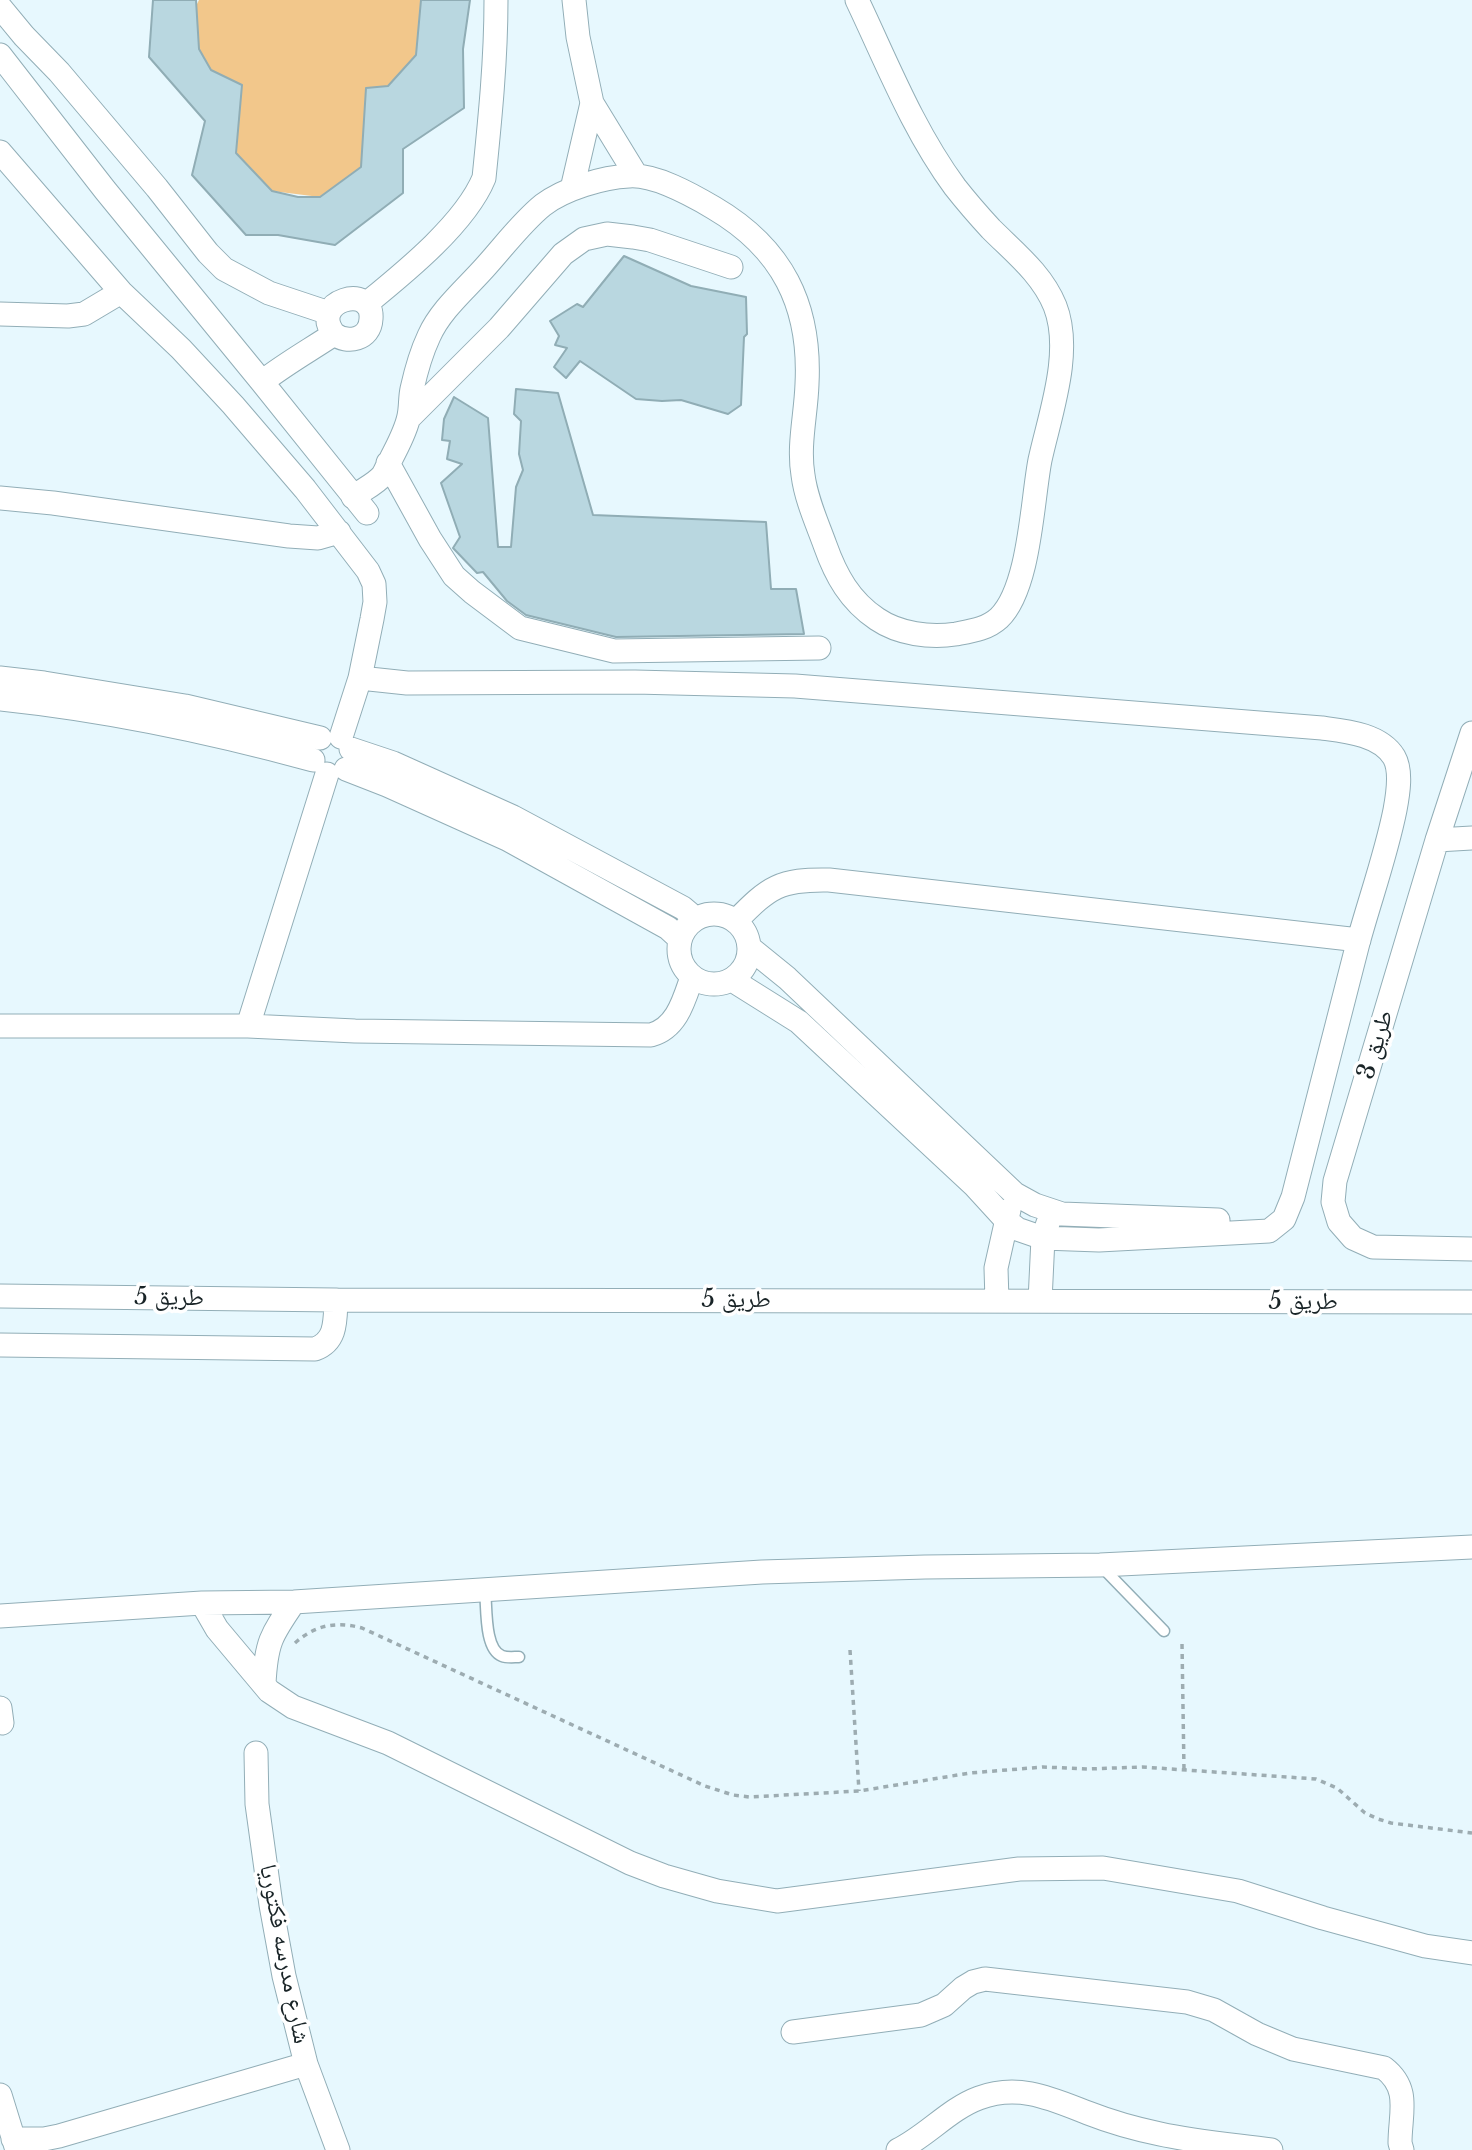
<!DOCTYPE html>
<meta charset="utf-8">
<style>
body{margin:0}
canvas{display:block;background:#e7f8fe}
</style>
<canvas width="1472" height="2150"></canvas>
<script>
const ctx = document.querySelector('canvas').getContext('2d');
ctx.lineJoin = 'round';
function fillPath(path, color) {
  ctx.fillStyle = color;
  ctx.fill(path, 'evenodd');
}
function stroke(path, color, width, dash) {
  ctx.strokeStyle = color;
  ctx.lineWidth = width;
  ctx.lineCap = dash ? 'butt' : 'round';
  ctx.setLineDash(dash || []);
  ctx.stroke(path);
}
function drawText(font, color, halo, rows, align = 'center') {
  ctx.font = font + ' "Libre Baskerville","Noto Naskh Arabic",serif';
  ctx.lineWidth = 7;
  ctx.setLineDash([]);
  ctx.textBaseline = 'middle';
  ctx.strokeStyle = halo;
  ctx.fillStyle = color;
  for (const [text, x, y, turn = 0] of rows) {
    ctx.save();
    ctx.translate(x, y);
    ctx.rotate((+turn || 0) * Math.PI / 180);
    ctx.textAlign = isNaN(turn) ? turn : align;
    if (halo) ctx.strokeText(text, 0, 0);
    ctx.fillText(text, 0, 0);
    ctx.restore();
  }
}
const green = new Path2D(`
 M199,0H421L416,55L361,167L320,197L272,191L236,153L211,70L199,49L196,6Z`);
const building = new Path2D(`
 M153,0H196L199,49L211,70L242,85L236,153L272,191L298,197H320L361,167L366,88L388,86L416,55L421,0H470L463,49L464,108L403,149V193L335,245L278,235H246L192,175L205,121L149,57Z
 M624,256L691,286L746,297L747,334L744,337L741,405L728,414L681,400L662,401L636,399L580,361L566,378L554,367L567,348L555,345L559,336L550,321L577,304L583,307Z
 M516,389L558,393L593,515L766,522L771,589H796L804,634L616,637L526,615L507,601L483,572L477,573L453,548L460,537L441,483L462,464L447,459L450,441L442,440L444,419L454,397L488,418L498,547H511L516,487L523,470L519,454L521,421L514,414Z`);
const path = new Path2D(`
 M295,1643C315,1625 336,1621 362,1628L705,1786L733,1795L749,1797L859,1791L970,1773L1043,1767L1088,1769L1142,1767L1316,1779L1337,1788L1365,1813L1378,1819L1391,1823L1472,1833
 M1182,1644L1184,1770
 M850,1650L859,1791`);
const lane = new Path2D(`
 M1102,1567L1164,1631
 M485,1590C487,1607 484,1649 502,1656C507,1658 514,1657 519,1657`);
const street = new Path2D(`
 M574,0L578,37L592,103L636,175
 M0,7L24,36L59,72L157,188L208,253L224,269L269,293L329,313
 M0,55L105,190L262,382L367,513
 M0,152L121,292L181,349L233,405L305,489L368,571L374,584L375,602L372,619L360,678L341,737
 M572,189L592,103
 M366,304C404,273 465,224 484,178C490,119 496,60 496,0
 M0,314L68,316L84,314L121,292
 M262,382C285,364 310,350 334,334C347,344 370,340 371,319C374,282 308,301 334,334
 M409,418L499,328L563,254L584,239L607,234L633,237L650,240L731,267
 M388,463L430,539L454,576L472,592L520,628L614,651L819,648
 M353,497C362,490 376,484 383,475C386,470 388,464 391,459C398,445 406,431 409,416C411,407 410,398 412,389C416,371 421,353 429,336C441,309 467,288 487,265C505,245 522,222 543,205C564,189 603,177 629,176C655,174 692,195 714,208C782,248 811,305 807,384C806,415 798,445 803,475C806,499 817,523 825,545C836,576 850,601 877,619C899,634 930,638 956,634C972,631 987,629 999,618C1030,588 1032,501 1040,460C1050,414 1073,352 1055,306C1042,274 1015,253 991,229C979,216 966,201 955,187C913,130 887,63 857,0
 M0,498L53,503L289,536L318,538L339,532
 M0,678L44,683L185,706L320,738
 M360,678L407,683L635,682L795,686L1322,728C1345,731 1380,734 1394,757C1402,771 1398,794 1395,810C1386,855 1370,899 1358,943C1336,1028 1315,1112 1293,1197L1284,1219L1269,1231L1099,1240L1043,1238L1017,1229L1006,1220L974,1185L799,1022L732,980
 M0,699C105,710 211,732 313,760
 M1472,733L1437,840L1335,1181L1333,1202L1339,1222L1353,1238L1373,1247L1472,1249
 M351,749L393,763L513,817L683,908L696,919
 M346,769L387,785L507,839L668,928L680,939
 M1437,840L1472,838
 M679 949a35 35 0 1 1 70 0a35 35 0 1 1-70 0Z
 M736,921C769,887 780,879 829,880L1359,940
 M750,948L787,978L1015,1194L1035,1205L1062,1214L1218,1220
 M0,1026H248L355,1031L651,1035C677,1028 684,1000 692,977
 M248,1026L327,774
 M0,1296L336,1300L1472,1302
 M997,1301L996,1268L1009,1210
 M1040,1301L1043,1238L1048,1223
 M0,1345L315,1349C337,1341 335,1320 336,1300
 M202,1603L217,1629L269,1691L293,1707L388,1743L630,1863L664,1876L717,1891L777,1901L1019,1869L1103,1868L1238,1891L1323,1918L1425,1946L1472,1953
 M0,1616L202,1603L294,1602L762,1572L925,1567L1100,1565L1472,1547
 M264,1684C266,1643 271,1635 294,1602
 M0,1708L2,1723
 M256,1753L257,1804L271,1905L284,1976L306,2064L338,2150
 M793,2032L921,2015L944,2005L963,1988L973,1982L985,1979L1187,2002L1214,2010L1257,2034L1293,2049L1384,2068C1411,2089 1400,2113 1400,2143L1402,2150
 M0,2095L17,2150
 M13,2139H44L59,2136L306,2064
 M898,2150C927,2136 949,2109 979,2098C1019,2083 1052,2099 1088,2113C1111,2122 1136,2129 1160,2134C1196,2142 1234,2145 1271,2150`);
const streetNames = [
 ["طريق 3",1376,1045,-73],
 ["طريق 5",169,1298,1],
 ["طريق 5",736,1300],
 ["طريق 5",1303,1302],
 ["شارع مدرسه فكتوريا",284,1954,79]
];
fillPath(green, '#f2c78b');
fillPath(building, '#b9d7e0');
stroke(building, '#90adb5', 2);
stroke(lane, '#92aeb7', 13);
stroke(street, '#92aeb7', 25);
stroke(path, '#9dacb1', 3.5, [5, 5]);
stroke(lane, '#fff', 10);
stroke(street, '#fff', 23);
drawText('24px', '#192427', '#fff', streetNames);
</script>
